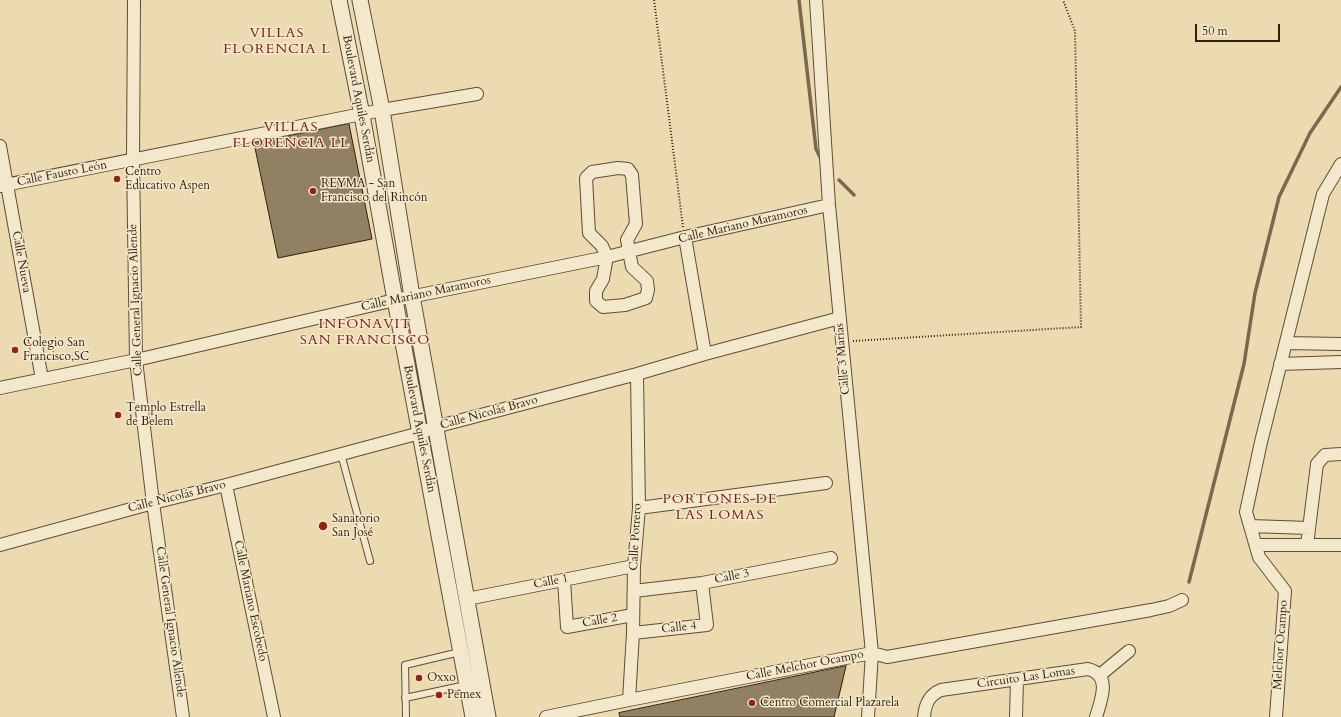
<!DOCTYPE html>
<meta charset="utf-8">
<style>
body{margin:0}
#map{position:relative;width:1341px;height:717px;overflow:hidden;background:#ecdab0;font-family:Cardo,serif}
canvas{display:block}
.scale{position:absolute;left:1195px;top:24px;width:85px;height:18px;box-sizing:border-box;border:2px solid #301f0f;border-top:0;padding-left:5px;font-size:12px;line-height:14px;white-space:nowrap;color:#301f0f;-webkit-text-stroke:3px #f3e7cc;paint-order:stroke}
</style>
<div id="map">
<canvas width="1341" height="717"></canvas>
<div class="scale">50 m</div>
</div>
<script>
const ctx = document.querySelector('canvas').getContext('2d');
ctx.lineJoin = 'round';
function stroke(path, color, width, dash) {
  ctx.strokeStyle = color;
  ctx.lineWidth = width;
  ctx.lineCap = dash ? 'butt' : 'round';
  ctx.setLineDash(dash || []);
  ctx.stroke(path);
}
function fillPath(path, color) {
  ctx.fillStyle = color;
  ctx.fill(path, 'evenodd');
}
function drawText(font, color, halo, rows, align = 'center') {
  ctx.font = font + ' Cardo,serif';
  ctx.lineWidth = 3;
  ctx.setLineDash([]);
  ctx.textBaseline = 'middle';
  ctx.strokeStyle = halo;
  ctx.fillStyle = color;
  for (const [text, x, y, turn = 0] of rows) {
    ctx.save();
    ctx.translate(x, y);
    ctx.rotate((+turn || 0) * Math.PI / 180);
    ctx.textAlign = isNaN(turn) ? turn : align;
    if (halo) ctx.strokeText(text, 0, 0);
    ctx.fillText(text, 0, 0);
    ctx.restore();
  }
}
const stream = new Path2D(`
 M799,0L816,149L820,157
 M839,180L854,195
 M1189,582L1244,364L1255,293L1279,197L1310,133L1341,87`);
const building = new Path2D(`
 M349,124L372,239L278,258L254,143Z
 M846,666L834,717H620L619,713Z`);
const path = new Path2D(`
 M654,0L683,227
 M853,341L1081,327L1075,31L1063,0`);
const service = new Path2D(`
 M341,454L370,561
 M405,698L466,685
 M406,717L405,665L460,652`);
const minor = new Path2D(`
 M134,0L133,160L136,360L153,503L183,717
 M816,0L829,205L872,653L868,717
 M0,146L42,379
 M618,168L628,169L632,175L636,224L627,240L632,267L647,281L648,290L646,298L625,305L603,307L596,301V291L603,279L607,257L602,246L589,233L586,178L592,172Z
 M0,186L382,110L477,94
 M685,237L705,354
 M1286,343L1341,344
 M1280,364L1341,362
 M0,388L136,360L395,300L607,257L685,237L829,205
 M226,485L274,717
 M639,508L826,483
 M1250,526L1309,528
 M0,545L153,503L226,485L420,433L435,427L637,374L705,354L840,318
 M1256,545H1341
 M1307,545L1317,464L1325,455L1341,454
 M564,580L567,627L633,615
 M634,591L702,583L831,558
 M467,599L634,566
 M633,633L707,625L702,583
 M1100,675L1129,651
 M629,700L633,633L634,566L639,508L637,374
 M546,717L629,700L872,653L887,657L1151,610L1169,606L1182,600
 M924,717C925,704 929,695 941,690L1088,669C1112,675 1101,700 1096,717
 M1016,717L1017,679
 M1276,717L1285,591L1259,557L1246,512L1261,442L1323,194L1341,164`);
const tertiary = new Path2D(`
 M339,0L362,115L395,300L473,717
 M360,0L382,110L412,296L488,717`);
const markers = [
 [117,179,4,"#8f2418"],
 [313,191,4,"#8f2418"],
 [15,350,4,"#8f2418"],
 [118,415,4,"#8f2418"],
 [323,526,5,"#8f2418"],
 [419,678,4,"#8f2418"],
 [439,695,4,"#8f2418"],
 [752,703,4,"#8f2418"]
];
const streetNames = [
 ["Boulevard Aquiles Serdán",358,99,79],
 ["Calle Fausto León",62,174,-11],
 ["Calle Mariano Matamoros",743,225,-13],
 ["Calle Nueva",21,262,80],
 ["Calle Mariano Matamoros",426,294,-12],
 ["Calle General Ignacio Allende",136,300,-92],
 ["Calle 3 Marías",843,359,-95],
 ["Calle Nicolás Bravo",489,413,-15],
 ["Boulevard Aquiles Serdán",419,429,79],
 ["Calle Nicolás Bravo",177,497,-14],
 ["Calle Potrero",636,537,-87],
 ["Calle 3",732,577,-11],
 ["Calle 1",551,582,-11],
 ["Calle Mariano Escobedo",250,601,78],
 ["Calle 2",600,621,-10],
 ["Calle General Ignacio Allende",170,622,82],
 ["Calle 4",679,628,-6],
 ["Melchor Ocampo",1281,645,-86],
 ["Calle Melchor Ocampo",805,666,-11],
 ["Circuito Las Lomas",1026,678,-8]
];
const poiNames = [
 ["Centro",125,172],
 ["Educativo Aspen",125,186],
 ["REYMA - San",321,184],
 ["Francisco del Rincón",321,198],
 ["Colegio San",23,343],
 ["Francisco,SC",23,357],
 ["Templo Estrella",126,408],
 ["de Belem",126,422],
 ["Sanatorio",332,519],
 ["San José",332,533],
 ["Oxxo",427,678],
 ["Pemex",447,695],
 ["Centro Comercial Plazarela",760,703]
];
const quarterNames = [
 ["VILLAS",277,34],
 ["FLORENCIA L",277,50],
 ["VILLAS",291,128],
 ["FLORENCIA LL",291,144],
 ["INFONAVIT",365,325],
 ["SAN FRANCISCO",365,341],
 ["PORTONES DE",720,500],
 ["LAS LOMAS",720,516]
];
stroke(stream, '#7a694f', 3.5);
fillPath(building, '#928063');
stroke(building, '#301f0f', 1);
stroke(service, '#5f4e37', 8);
stroke(minor, '#5f4e37', 14);
stroke(tertiary, '#5f4e37', 17);
stroke(path, '#301f0f', 2, [1, 2]);
stroke(service, '#f3e7cc', 6);
stroke(minor, '#f3e7cc', 12);
stroke(tertiary, '#f3e7cc', 15);
for (const [x, y, r, color] of markers) {
  const dot = new Path2D();
  dot.arc(x, y, r, 0, 2 * Math.PI);
  ctx.fillStyle = color;
  ctx.fill(dot);
  stroke(dot, '#f3e7cc', 1.5);
}
drawText('12px', '#301f0f', '#f3e7cc', streetNames);
drawText('12px', '#301f0f', '#f3e7cc', poiNames, 'left');
ctx.letterSpacing = '1px';
drawText('14px', '#7a1f14', '#f3e7cc', quarterNames);
ctx.letterSpacing = '0px';
</script>
